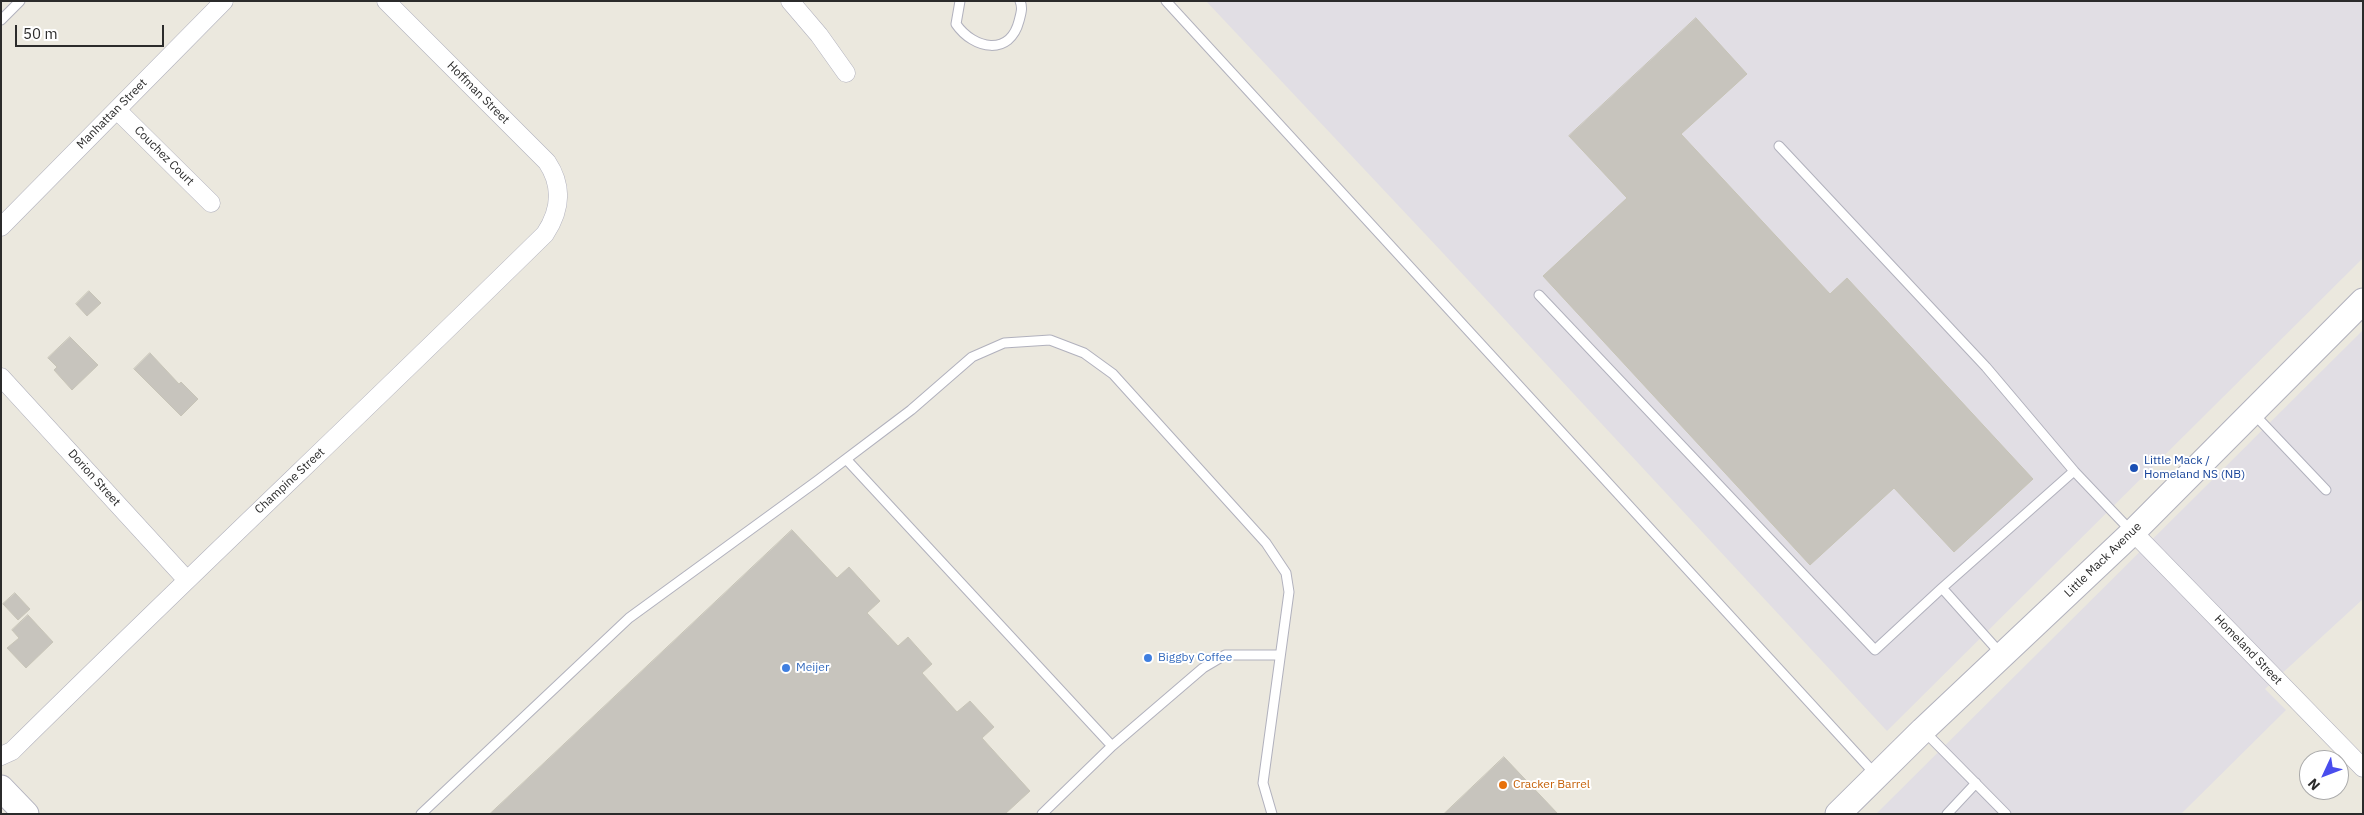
<!DOCTYPE html>
<style>
body{margin:0}
#map{position:relative;width:2364px;height:815px;overflow:hidden;background:#ebe8de;font-family:"IBM Plex Sans",sans-serif}
canvas{display:block}
.frame{position:absolute;inset:0;border:2px solid #2b2b2b;pointer-events:none}
.north{position:absolute;left:2299px;top:750px;width:50px;height:50px;box-sizing:border-box;background:#fff;border:1px solid #aaa;border-radius:50%;rotate:227deg;font-size:14px;font-weight:700;line-height:20px;text-align:center;color:#2b2b2b}
.north::after{content:'';display:block;margin:auto;width:18px;height:22px;background:#494ded;clip-path:polygon(50% 0,100% 100%,50% 72%,0 100%)}
.scale{position:absolute;left:15px;top:25px;width:149px;height:22px;box-sizing:border-box;border:2px solid #2b2b2b;border-top:0;padding-left:6px;font-size:15px;line-height:18px;white-space:nowrap;color:#2b2b2b;-webkit-text-stroke:4px #fff;paint-order:stroke}
</style>
<div id="map">
<canvas width="2364" height="815"></canvas>
<div class="frame"></div>
<div class="north">N</div>
<div class="scale">50 m</div>
</div>
<script>
const ctx = document.querySelector('canvas').getContext('2d');
ctx.lineJoin = 'round';
function fillPath(path, color) {
  ctx.fillStyle = color;
  ctx.fill(path, 'evenodd');
}
function stroke(path, color, width, dash) {
  ctx.strokeStyle = color;
  ctx.lineWidth = width;
  ctx.lineCap = dash ? 'butt' : 'round';
  ctx.setLineDash(dash || []);
  ctx.stroke(path);
}
function drawText(font, color, halo, rows, align = 'center') {
  ctx.font = font + ' "IBM Plex Sans",sans-serif';
  ctx.lineWidth = 4;
  ctx.setLineDash([]);
  ctx.textBaseline = 'middle';
  ctx.strokeStyle = halo;
  ctx.fillStyle = color;
  for (const [text, x, y, turn = 0] of rows) {
    ctx.save();
    ctx.translate(x, y);
    ctx.rotate((+turn || 0) * Math.PI / 180);
    ctx.textAlign = isNaN(turn) ? turn : align;
    if (halo) ctx.strokeText(text, 0, 0);
    ctx.fillText(text, 0, 0);
    ctx.restore();
  }
}
const industrial = new Path2D(`
 M1206,1H2363V258L1887,731L1442,252Z
 M2363,330V599L2265,689L2286,710L2181,814H1876Z`);
const building = new Path2D(`
 M1696,18L1747,74L1681,134L1830,294L1847,278L2033,479L1954,552L1894,488L1810,565L1543,276L1627,198L1569,136Z
 M89,291L101,303L87,316L76,304Z
 M70,337L98,365L72,390L54,370L57,367L48,358Z
 M150,353L179,384L181,382L198,399L181,416L134,369Z
 M792,530L837,578L849,567L880,601L867,613L898,646L908,637L932,664L922,673L957,712L970,701L994,727L982,738L1030,791L1005,814H490Z
 M15,593L30,609L18,620L3,604Z
 M28,615L53,642L26,668L7,648L19,638L12,630Z
 M1504,757L1558,814H1444Z`);
const lane = new Path2D(`
 M960,1L956,24C974,50 1010,56 1019,21C1021,13 1023,8 1020,1
 M1166,1L1876,775
 M1,20L20,1
 M1779,146L1986,367L2074,471
 M1539,295L1875,650L1942,588
 M2253,413L2326,490
 M846,459L1112,746
 M2001,654L1942,588L2074,471L2131,531
 M1925,732L2006,814
 M421,814L629,618L817,481L911,410L972,357L1004,343L1050,340L1084,353L1113,374L1266,543L1286,573L1289,592L1263,783L1272,814
 M1042,814L1112,746L1203,668L1225,655H1280
 M1947,814L1976,783`);
const street = new Path2D(`
 M790,1L819,35L846,73
 M117,110L211,203
 M1,227L224,1
 M1,377L186,579
 M2133,532L2363,768
 M1,756L12,751C188,577 369,407 545,234C561,210 563,186 547,162L386,1`);
const secondary = new Path2D(`
 M1,788L26,814
 M1838,814L1923,730L2133,532L2363,301`);
const markers = [
 [2134,468,5,"#1a4fb4"],
 [1148,658,5,"#3f7fe0"],
 [786,668,5,"#3f7fe0"],
 [1503,785,5,"#e8710a"]
];
const streetNames = [
 ["Hoffman Street",478,93,45],
 ["Manhattan Street",112,114,-45],
 ["Couchez Court",164,156,45],
 ["Dorion Street",94,478,48],
 ["Champine Street",290,481,-43],
 ["Little Mack Avenue",2103,560,-44],
 ["Homeland Street",2248,650,46]
];
const transitNames = [
 ["Little Mack /",2144,461],
 ["Homeland NS (NB)",2144,475]
];
const shopNames = [
 ["Biggby Coffee",1158,658],
 ["Meijer",796,668]
];
const foodNames = [
 ["Cracker Barrel",1513,785]
];
fillPath(industrial, '#e1dee4');
fillPath(building, '#c7c4bd');
stroke(building, '#c7c4b7', 1);
stroke(lane, '#b1b1bd', 11);
stroke(street, '#b1b1bd', 19);
stroke(secondary, '#b1b1bd', 27);
stroke(lane, '#fff', 9);
stroke(street, '#fff', 18);
stroke(secondary, '#fff', 25);
for (const [x, y, r, color] of markers) {
  const dot = new Path2D();
  dot.arc(x, y, r, 0, 2 * Math.PI);
  ctx.fillStyle = color;
  ctx.fill(dot);
  stroke(dot, '#fff', 2);
}
drawText('12px', '#2b2b2b', '#fff', streetNames);
drawText('12px', '#164399', '#fff', transitNames, 'left');
drawText('12px', '#366cbe', '#fff', shopNames, 'left');
drawText('12px', '#c56008', '#fff', foodNames, 'left');
</script>
